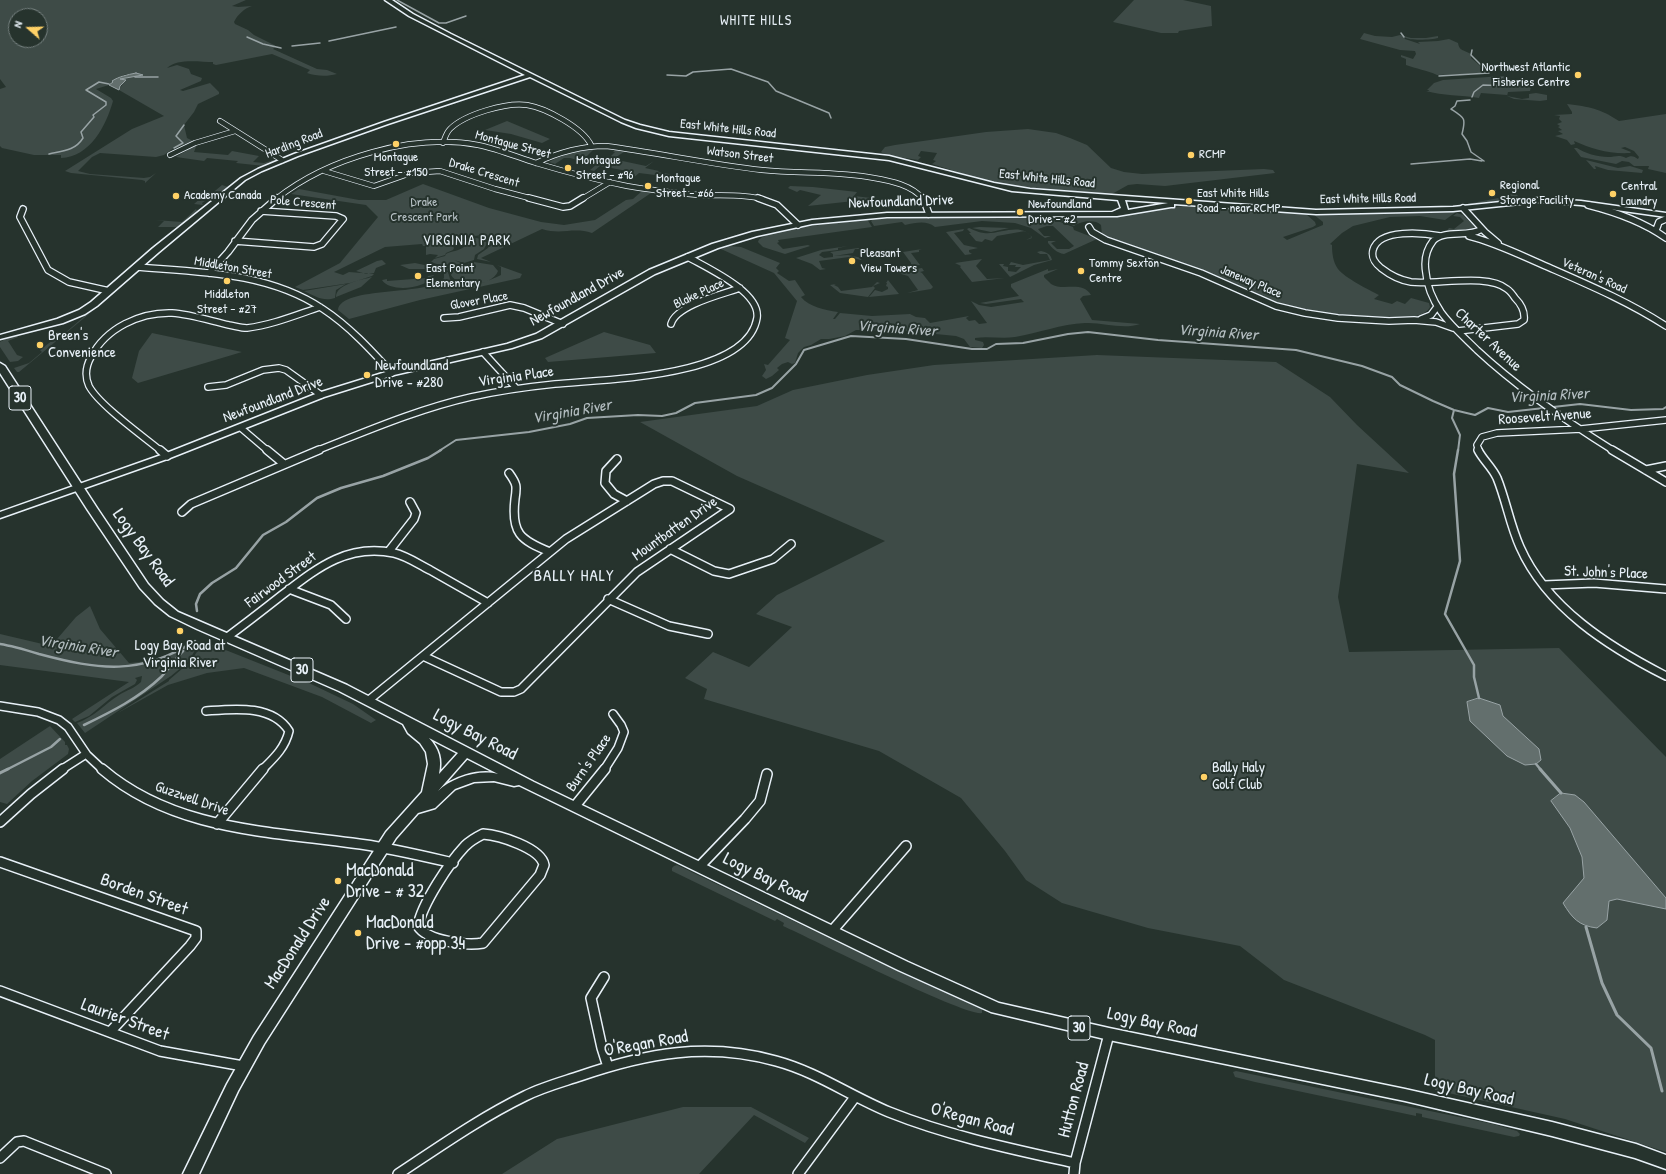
<!DOCTYPE html>
<style>
body{margin:0}
#map{position:relative;width:1666px;height:1174px;overflow:hidden;background:#26332d;font-family:"Patrick Hand",sans-serif}
canvas{display:block}
.north{position:absolute;left:8px;top:8px;width:40px;height:40px;box-sizing:border-box;background:#26332d;border:1px solid #747f7e;border-radius:50%;rotate:290deg;font-size:11px;font-weight:700;line-height:16px;text-align:center;color:#e8f1f8}
.north::after{content:'';display:block;margin:auto;width:14px;height:18px;background:#ffd166;clip-path:polygon(50% 0,100% 100%,50% 72%,0 100%)}
</style>
<div id="map">
<canvas width="1666" height="1174"></canvas>
<div class="north">N</div>
</div>
<script>
const ctx = document.querySelector('canvas').getContext('2d');
ctx.lineJoin = 'round';
function fillPath(path, color) {
  ctx.fillStyle = color;
  ctx.fill(path, 'evenodd');
}
function stroke(path, color, width, dash) {
  ctx.strokeStyle = color;
  ctx.lineWidth = width;
  ctx.lineCap = dash ? 'butt' : 'round';
  ctx.setLineDash(dash || []);
  ctx.stroke(path);
}
function drawText(font, color, halo, rows, align = 'center') {
  ctx.font = font + ' "Patrick Hand",sans-serif';
  ctx.lineWidth = 4;
  ctx.setLineDash([]);
  ctx.textBaseline = 'middle';
  ctx.strokeStyle = halo;
  ctx.fillStyle = color;
  for (const [text, x, y, turn = 0] of rows) {
    ctx.save();
    ctx.translate(x, y);
    ctx.rotate((+turn || 0) * Math.PI / 180);
    ctx.textAlign = isNaN(turn) ? turn : align;
    if (halo) ctx.strokeText(text, 0, 0);
    ctx.fillText(text, 0, 0);
    ctx.restore();
  }
}
const green = new Path2D(`
 M0,0H246L232,6L238,7L252,6C245,8 237,15 234,22L235,24L248,30L254,35L276,46L273,49L317,69L327,70L337,74C326,77 316,76 307,73L310,70L272,54L216,65L213,64V62C200,62 177,58 167,68L177,65L189,69L191,74L202,78L201,81L180,90L183,91L210,83L219,92V94L198,104L194,112L184,125L187,138L193,141L200,139L174,148L164,155L156,157L100,153L92,157L78,171L90,174L144,178L150,177L156,173L145,183V181L142,180L71,173L65,171L132,129L164,116L119,90L125,80H118L142,74H126L117,78L114,82L109,85L96,89L111,98L113,101C106,126 90,157 61,158V155H34L2,148L0,146V89L6,87L0,79ZM16,16H40V40H16Z
 M1134,0H1183L1211,6L1212,26L1179,31L1178,33H1161L1113,22Z
 M1364,33L1375,36L1392,37L1400,35L1411,38H1426L1438,36V38C1431,40 1409,41 1404,37L1405,39L1420,44L1418,42L1438,41L1449,39L1458,43C1459,51 1464,50 1471,54V58L1485,70V73L1437,75C1427,70 1416,69 1406,65V59L1401,57V55L1413,59L1416,54L1415,51L1400,50L1360,39Z
 M1503,76L1531,87L1530,91L1508,92L1507,96L1522,99L1529,98V94L1536,93L1547,95V100L1540,101L1514,99L1507,96V95L1481,93L1479,98C1461,95 1443,96 1426,91L1428,92L1429,90H1427L1434,83L1443,80Z
 M1567,104C1590,107 1599,108 1619,121L1666,114V173L1648,169L1649,166H1634L1629,162L1622,161L1616,164L1581,157L1574,148H1577C1584,153 1598,157 1608,157C1615,157 1619,154 1626,158C1631,155 1634,156 1638,159L1639,157L1634,151L1625,147L1621,148L1631,152L1630,153C1608,154 1592,149 1574,141L1575,144L1571,145L1567,140L1555,136L1563,134L1558,131L1562,130L1558,127L1560,126L1557,124L1562,122L1559,119L1560,116L1554,115L1572,114V112Z
 M507,121L550,139L542,143L511,134L485,130Z
 M1028,129L1056,133L1070,138L1087,145L1111,168L1124,172L1142,174L1264,169L1273,170L1275,173L1165,186L1137,184L1128,185L1112,194H1101L1027,189L993,183L932,164L936,161L933,160L937,153L921,151L918,156L921,157L918,160L886,155L881,152L885,147L895,145L986,132Z
 M197,144L194,152L228,155L232,151L259,156L253,162L264,163L273,160L276,161L264,166L236,163L238,161L207,158L204,161L176,157Z
 M595,148L586,157L608,159L615,152H613L615,150L624,152L613,159L646,166L654,161L645,168L659,171L658,172L680,176L679,178L639,173L632,179L627,178L633,172L600,166L594,171L590,170L596,165L570,158H564L555,164L549,162L570,151Z
 M1586,160L1618,168L1630,166L1643,170L1642,173L1608,170L1595,166L1596,169H1594Z
 M423,184L489,208L541,222L564,225L595,220L626,200L633,199L642,191L651,193L592,233C574,227 561,235 542,229L481,258L491,262L477,259L478,255L488,248L490,244L486,239L478,237L482,235L451,239L446,235L454,248L453,250L446,253L445,255L435,258L438,255L430,254L426,255V246H423L422,244L385,247L334,272L343,275L349,272L374,274L372,276L350,283L303,290L295,287L340,263L378,217L366,205L291,194L299,189L359,200H386Z
 M222,185L228,187C219,194 210,197 202,203L203,205L194,204L202,197L209,196Z
 M790,186L813,187L857,192L854,196L888,200H855L854,201L808,206L821,195L800,190L797,192L788,188Z
 M1507,194H1516L1519,197L1517,199L1462,205L1509,196Z
 M1183,206L1306,214L1315,222L1316,225L1313,227L1283,237L1287,240L1323,225V222L1313,214L1456,212L1445,220L1420,216L1390,217L1353,226L1342,233L1330,244L1332,245C1332,253 1333,262 1338,269C1345,278 1369,290 1379,295L1374,299L1392,304L1397,301L1405,304L1411,298L1429,303L1430,307C1419,332 1300,311 1277,303C1267,300 1258,295 1250,290C1246,287 1242,288 1238,287C1229,283 1220,278 1210,274C1174,260 1137,250 1102,235L1101,225C1095,219 1081,221 1074,226L1052,218L1117,217Z
 M196,209L197,211L179,227H158L164,221L155,220L182,222Z
 M1457,213L1463,215L1474,226L1473,229L1446,232L1449,228L1454,229L1464,221L1460,217L1453,216Z
 M910,218H1050L1073,227L1074,230L1097,239L1064,254C1057,253 1052,248 1048,243V241H1056L1051,243L1057,249H1069L1074,246L1053,226H1047L1038,229L1044,236H1051L1045,238L1031,228L1015,223L982,221L935,227C926,220 916,223 905,225L902,222L874,226L871,221L873,219Z
 M867,219L872,227L778,240L779,242L777,243L783,249L808,245L810,246L785,254L763,247L758,242C762,227 853,223 867,219Z
 M979,227L1009,228L991,232L972,228Z
 M969,228C974,230 980,233 984,233C999,235 1022,221 1032,238L1026,240L1032,237L1025,231L997,236L992,241L985,239L982,242L976,241L969,233H971L967,229Z
 M964,229L963,231L954,233L964,245L978,248L969,250V252L972,254L965,255L946,232Z
 M476,238L483,239L487,243L484,249L475,255L474,260L464,263L454,260L461,263L450,271L444,270L440,265L431,262L434,259L445,256L446,254C451,251 459,251 464,247C469,244 470,239 476,238Z
 M729,246L741,247L780,263L776,268L779,271L777,273L789,281L795,280L805,295L801,297C809,307 825,310 838,312L833,319H835L840,313L872,316L910,314L916,317L925,318L930,323L969,316L966,318L969,321L975,320L979,324L987,323L971,301L979,305L991,307L1024,302L1021,299L986,304L980,303L1019,296L1011,287V284L1048,269V271L1058,269L1044,275V277C1046,279 1049,282 1051,284C1063,292 1082,280 1091,295L1083,296L1080,299L1092,320L1140,324C1122,330 1103,322 1085,323C1061,324 1039,333 1015,337C1002,339 988,336 975,338V340L983,342L984,345L982,348L970,347L964,339L956,336L905,331L856,330L845,336L829,339H821L811,345L804,347L798,353L795,363L792,364L788,362L782,364L777,368L779,370L772,376L766,379L762,376L766,370L764,364L768,365L790,340L785,338L797,301L774,273L721,249Z
 M848,246L838,248V250L822,252L819,255L824,258L833,257V254L830,252L858,248L861,249H855L853,253L834,256L848,255L862,258L861,260L849,257L819,261L822,268L826,269L820,270L812,264L796,258L821,250Z
 M922,249L919,250V252L911,253L920,265L888,270L895,269L894,267L911,265V263L903,252Z
 M1041,251C1046,252 1051,254 1052,260L1034,265L1010,277L999,264H1004L1003,266L1008,267V271L1016,272L1021,267H1015L1016,265H1009L1011,262L1023,265L1050,260L1047,254H1040L1037,252Z
 M982,259L976,266L987,279L1005,278L972,282L960,267L961,266L955,263Z
 M382,260L386,264L376,268L374,273L366,274L356,271L377,261Z
 M474,262L493,265L498,271C493,286 459,289 451,275L454,268Z
 M415,263L429,266L434,271L428,272V269H409L400,265Z
 M497,265L522,274L520,278L420,300L349,319L338,310C341,285 430,297 444,278V271L448,272L450,279C468,291 483,283 501,275V267Z
 M922,268L924,271L920,272L922,273L933,287L931,289L907,293L918,290L908,276L894,272Z
 M434,275C427,289 390,293 382,280L387,279V281L427,278L428,276Z
 M372,277L361,287L336,297C336,284 361,280 372,277Z
 M888,280L899,294L869,297L875,290L882,292L888,289V287L886,286L887,283H886Z
 M877,282L880,283L873,286L875,288L868,297L840,293L830,285L836,284L834,285L838,287L841,291L872,287Z
 M346,284L336,290L335,298C323,302 315,296 304,291Z
 M107,299L19,372H17L14,368L29,363L42,352L40,350L53,340H57L87,314V313Z
 M604,332L650,345L656,353L548,362L545,358Z
 M152,333L242,352L138,383L132,378L139,351Z
 M17,335L18,337L8,341L17,355L23,357L18,361L10,362L0,347V342L7,338Z
 M1097,355L1276,362L1330,397L1357,425L1409,473L1357,464L1338,597L1349,652L1559,648L1666,757V1152L1565,1119L1435,1090V1040L1425,1035L1284,980L1240,946L1148,928L1062,903L1026,880L1005,851L961,798L879,751L704,699L707,689L685,678L713,652L749,667L792,627L756,614L777,595L885,541L737,476L640,422L757,406L793,390L867,375L934,365Z
 M90,606L100,629L129,663C152,662 173,654 191,640L200,642L188,662L171,676L85,733L77,723C94,717 105,704 119,695C127,690 135,688 141,682L142,676L135,678L137,680L135,684L112,697L89,716L75,722L72,719L129,682L0,665V634L51,646L76,617Z
 M208,643L311,684L353,704L376,720L371,723L322,697L244,668L207,673L168,685L116,714L169,681V680L190,662L199,649Z
 M50,726L65,742V745H67L69,749L68,754L32,781L7,804L0,802V759Z
 M677,865L912,978L979,1006L982,1009V1013C966,1017 810,938 783,926L784,923L777,919L775,921L672,871V868L674,866Z
 M1236,1071L1493,1124L1517,1131L1520,1134L1519,1136L1514,1137L1422,1117V1114L1416,1113V1116L1255,1082L1235,1077L1233,1072Z
 M683,1107H751L809,1138L805,1143L754,1115L699,1174H502L557,1139Z`);
const water = new Path2D(`
 M136,73L143,75L120,79L126,80L120,86L119,90L109,85L113,82L112,81C120,76 127,75 136,73Z
 M1479,698L1500,705L1503,716L1539,749L1541,760L1536,764L1525,765L1507,756L1470,721L1467,702Z
 M1561,793L1575,795L1584,802L1666,898V909L1617,899L1609,901L1607,920L1597,928C1579,926 1572,918 1563,903L1584,878L1582,857L1570,828L1551,801Z`);
const streamFar3 = new Path2D(`
 M397,0L439,23H446L466,16
 M1401,33L1404,37
 M247,37L263,44L281,48
 M329,41L396,27
 M292,46L320,43
 M1472,50L1471,55L1489,73
 M667,75L686,76L693,72L731,69L768,82L776,91L829,113L831,118
 M1439,76L1489,73
 M135,77H158
 M1472,97L1474,92L1483,85L1509,86L1514,82L1511,80L1493,77
 M1470,100L1457,101L1455,106L1451,109C1465,118 1466,118 1462,134L1467,141L1471,152L1484,161
 M174,148L183,143L176,136L184,125
 M49,154C62,151 75,151 83,138L81,132L94,117L93,115L106,105V102L86,90L99,82L109,84
 M1411,164L1470,159L1482,161`);
const streamFar2 = new Path2D(`
 M1454,410L1452,418L1460,435L1458,451
 M439,451L456,440L529,432L570,424L587,418L638,415L662,416L676,413L695,403L756,395L772,388L796,364L804,350L851,336L906,339L972,349H987L996,344L1023,343L1068,334L1088,332L1158,340L1296,350L1362,366L1392,377L1400,385L1433,401L1454,410L1475,415L1488,408L1508,412L1580,404L1631,410L1663,409L1666,407`);
const streamFar1 = new Path2D(`
 M1458,450L1454,474L1460,561L1445,614L1474,665V677L1479,698
 M197,611L196,604L200,594L212,583L236,568L263,535L286,522L317,498L341,488L383,476L428,458L441,450
 M0,644C13,646 26,650 39,654C99,670 140,676 195,641
 M84,725C111,712 139,698 161,677C169,669 175,659 183,651
 M1536,764L1541,770
 M6,770L51,747L60,739`);
const stream = new Path2D(`
 M1540,769L1561,793
 M0,773L8,769
 M1586,927L1602,983L1617,1015L1651,1048L1662,1091`);
const streetFar3 = new Path2D(`
 M220,121L282,160
 M443,143C445,138 446,133 450,129C465,114 507,102 527,105C546,108 583,128 591,145
 M170,155L195,143L235,131
 M536,163C559,152 580,146 606,146C658,153 710,164 762,170C800,174 837,171 874,178C891,181 912,185 923,199
 M324,171L374,186L411,173L440,171L495,189L533,199
 M276,199C328,158 413,133 478,145C498,149 517,157 536,163C566,172 597,180 627,186C652,190 677,194 702,195C722,196 743,194 762,199
 M582,199L610,182`);
const streetFar2 = new Path2D(`
 M529,198L563,207L570,206L583,198
 M758,198L777,205L798,225
 M923,198L929,214
 M1588,205C1616,212 1642,221 1666,238
 M1463,208L1485,232L1498,243
 M23,209L20,217L48,270L69,282L109,291
 M1089,227L1092,232L1106,240L1201,273L1276,306L1305,313L1338,318L1389,321L1414,320L1436,322L1453,328
 M1482,229C1468,238 1444,229 1433,241C1426,250 1424,262 1426,273C1427,287 1433,300 1441,312C1451,326 1465,338 1477,350C1519,389 1566,421 1614,451
 M1656,230L1659,222L1666,219
 M1440,236C1424,233 1379,228 1373,250C1371,258 1375,263 1381,268C1390,275 1399,280 1411,282C1436,285 1488,273 1507,289C1510,291 1513,295 1515,298C1521,304 1525,312 1524,320L1518,324L1458,331
 M1469,236C1497,243 1522,256 1548,267C1589,285 1629,302 1666,326
 M235,241L314,247L322,244L343,219L336,216L261,211
 M136,267C199,272 268,272 323,309C349,326 371,350 392,373
 M209,273L228,252L252,220L277,198
 M444,318L459,317L510,305L524,308L563,324
 M1421,319L1431,315L1437,307
 M671,324C676,305 723,294 740,288
 M483,352L516,388
 M208,387L226,385L263,370L279,368L286,370L321,395
 M241,428L268,451
 M161,451C143,436 99,405 89,386C84,375 86,366 91,357C106,328 140,312 172,313C190,314 211,321 229,325C235,326 241,328 247,328C272,325 296,315 320,307
 M316,451C367,431 418,409 471,397C498,391 526,387 555,384C601,379 747,379 757,318C761,292 707,268 688,257
 M1479,451L1477,445L1482,437L1497,433L1581,429L1666,420`);
const streetFar1 = new Path2D(`
 M160,450L167,456
 M267,450L284,464
 M1478,450C1483,460 1492,467 1497,478C1506,500 1510,525 1520,547C1547,608 1609,647 1666,676
 M1612,450L1666,482
 M617,459L606,471L605,483L614,494L627,501
 M1646,470L1666,466
 M509,473C517,484 517,486 515,499C511,533 520,540 550,552
 M182,512L191,504L319,450
 M670,549L714,571L729,574L773,559L791,544
 M389,551L414,519L416,513L410,502
 M1544,585L1594,583L1666,589
 M289,589L331,605L346,619
 M608,599L669,626L708,634
 M226,638C245,624 263,610 282,595C316,569 347,543 394,553C407,556 418,564 430,570C449,581 469,592 488,603
 M369,700L566,539L654,484L663,481H672L730,509L637,572L521,689L514,692H501L423,656
 M0,706L38,712L59,720L68,727L87,755L103,770
 M206,711C233,709 272,704 289,731C285,748 274,758 262,770
 M61,770L86,754
 M604,770L618,748L624,732L621,725L613,714`);
const street = new Path2D(`
 M102,769C172,829 264,831 352,843C386,847 419,855 453,863
 M575,806L605,769
 M0,822L31,794L63,769
 M217,824L263,769
 M483,834C499,835 541,848 544,865L540,875L483,943C467,946 427,941 418,926C422,904 449,863 465,846C470,841 477,837 483,834Z
 M0,862L196,931V938L190,946L110,1032
 M699,867L745,819L760,801L767,774
 M832,931L906,846
 M604,977L591,998L602,1048L608,1067
 M0,991L160,1051L243,1066
 M0,1158L17,1142L24,1141L106,1174
 M398,1174C439,1147 480,1118 525,1096C543,1087 562,1082 580,1076C647,1053 707,1042 776,1061C817,1072 850,1096 889,1112C949,1136 1012,1149 1075,1163
 M798,1174L855,1097
 M1074,1174L1075,1163L1109,1034`);
const secondary = new Path2D(`
 M385,0H392L413,14L451,34L625,120L640,125L669,132L889,156L994,183L1030,189L1316,210L1453,207L1539,198L1581,201L1666,213V217L1581,205L1539,202L1453,211L1316,214L1174,204V207H1171L1117,216L887,217L812,224L757,236L718,248L655,274L542,338L512,348L394,375L324,397L170,458L0,518V512L164,454L318,393L389,371L507,344L536,334L649,270L712,244L752,232L812,220L887,213L1112,212L1121,208L1118,200L1012,191L889,160L669,136L636,128L621,122L530,77L388,124L298,156L262,171L245,180L159,252L97,306L85,314L63,323L0,339V335L57,319L79,310L91,302L153,248L241,178L258,169L294,154L384,122L525,75L409,16ZM1125,200L1168,203L1128,210Z`);
const primary = new Path2D(`
 M0,363L5,366L97,508L148,584L163,600L178,612L347,685L534,782L908,962L999,1003L1109,1028L1405,1089L1552,1122L1636,1144L1666,1155V1169L1635,1158L1552,1136L1405,1101L1109,1040L991,1012L898,970L519,785L514,786L494,781L474,782L455,789L435,808L418,813L396,838L264,1044L238,1091L199,1174H183L227,1084L254,1036L386,832L422,792L428,764L426,752L420,743L408,733L403,724L339,691L197,629L170,616L155,604L140,588L87,509L0,373ZM429,738L458,753L439,774C442,759 439,749 429,738ZM467,758L498,774C478,769 452,778 438,791Z`);
const markers = [
 [1578,75,4,"#ffd166"],
 [396,144,4,"#ffd166"],
 [1191,155,4,"#ffd166"],
 [568,168,4,"#ffd166"],
 [648,186,4,"#ffd166"],
 [1492,193,4,"#ffd166"],
 [1613,194,4,"#ffd166"],
 [176,196,4,"#ffd166"],
 [1189,201,4,"#ffd166"],
 [1020,212,4,"#ffd166"],
 [852,261,4,"#ffd166"],
 [1081,271,4,"#ffd166"],
 [418,276,4,"#ffd166"],
 [227,281,4,"#ffd166"],
 [40,345,4,"#ffd166"],
 [367,375,4,"#ffd166"],
 [180,631,4,"#ffd166"],
 [1204,777,4,"#ffd166"],
 [338,881,4,"#ffd166"],
 [358,933,4,"#ffd166"]
];
const farPoinames = [
 ["Northwest Atlantic",1570,68,"right"],
 ["Fisheries Centre",1570,83,"right"],
 ["RCMP",1199,155],
 ["Montague",396,158,"center"],
 ["Street - #150",396,173,"center"],
 ["Montague",576,161],
 ["Street - #96",576,176],
 ["Montague",656,179],
 ["Street - #66",656,194],
 ["Regional",1500,186],
 ["Storage Facility",1500,201],
 ["Central",1621,187],
 ["Laundry",1621,202],
 ["East White Hills",1197,194],
 ["Road - near RCMP",1197,209],
 ["Academy Canada",184,196],
 ["Newfoundland",1028,205],
 ["Drive - #2",1028,220],
 ["Pleasant",860,254],
 ["View Towers",860,269],
 ["Tommy Sexton",1089,264],
 ["Centre",1089,279],
 ["East Point",426,269],
 ["Elementary",426,284],
 ["Middleton",227,295,"center"],
 ["Street - #27",227,310,"center"]
];
const farStreetnames = [
 ["East White Hills Road",728,129,6],
 ["Harding Road",294,144,-21],
 ["Montague Street",513,145,15],
 ["Watson Street",740,155,7],
 ["Drake Crescent",484,173,17],
 ["East White Hills Road",1047,179,6],
 ["East White Hills Road",1368,199,-1],
 ["Pole Crescent",303,203,5],
 ["Middleton Street",233,268,10],
 ["Veteran's Road",1594,276,24],
 ["Janeway Place",1251,282,23],
 ["Blake Place",699,294,-25],
 ["Glover Place",479,301,-10]
];
const farParknames = [
 ["Drake",424,203],
 ["Crescent Park",424,218]
];
const farQuarternames = [
 ["WHITE HILLS",756,21],
 ["VIRGINIA PARK",467,241]
];
const shields = [
 [20,398,22],
 [302,670,22],
 [1079,1028,22]
];
const shieldNames = [
 ["30",20,398],
 ["30",302,670],
 ["30",1079,1028]
];
const streetNames = [
 ["Newfoundland Drive",901,202,-2],
 ["Newfoundland Drive",577,297,-29],
 ["Charter Avenue",1488,340,43],
 ["Virginia Place",516,377,-8],
 ["Newfoundland Drive",273,400,-21],
 ["Roosevelt Avenue",1545,417,-4],
 ["Mountbatten Drive",675,529,-35],
 ["St. John's Place",1606,573,2],
 ["Fairwood Street",281,580,-36],
 ["Burn's Place",589,763,-55],
 ["Guzzwell Drive",192,799,19]
];
const poiNames = [
 ["Breen's",48,336],
 ["Convenience",48,353],
 ["Newfoundland",375,366],
 ["Drive - #280",375,383],
 ["Logy Bay Road at",180,646,"center"],
 ["Virginia River",180,663,"center"],
 ["Bally Haly",1212,768],
 ["Golf Club",1212,785]
];
const waterNames = [
 ["Virginia River",897,329,4],
 ["Virginia River",1218,333,4],
 ["Virginia River",1549,396,-3],
 ["Virginia River",572,412,-10],
 ["Virginia River",78,647,9]
];
const quarterNames = [
 ["BALLY HALY",574,576]
];
const nearStreetnames = [
 ["Logy Bay Road",143,548,54],
 ["Logy Bay Road",475,735,27],
 ["Logy Bay Road",765,878,26],
 ["Borden Street",144,895,20],
 ["MacDonald Drive",298,943,-57],
 ["Laurier Street",125,1020,20],
 ["Logy Bay Road",1152,1023,12],
 ["O'Regan Road",646,1044,-10],
 ["Logy Bay Road",1469,1090,13],
 ["Hutton Road",1074,1100,-75],
 ["O'Regan Road",972,1120,15]
];
const nearPoinames = [
 ["MacDonald",346,871],
 ["Drive - # 32",346,892],
 ["MacDonald",366,923],
 ["Drive - #opp 34",366,944]
];
fillPath(green, '#3e4b47');
fillPath(water, '#636f6d');
stroke(water, '#98a3a5', 1);
stroke(streamFar3, '#98a3a5', 1.5);
stroke(streamFar2, '#98a3a5', 2);
stroke(streamFar1, '#98a3a5', 2.5);
stroke(stream, '#98a3a5', 3);
stroke(streetFar3, '#e8f1f8', 6);
stroke(streetFar2, '#e8f1f8', 8);
stroke(streetFar1, '#e8f1f8', 10);
stroke(street, '#e8f1f8', 12);
stroke(secondary, '#e8f1f8', 3);
stroke(primary, '#e8f1f8', 3);
stroke(streetFar3, '#26332d', 4.5);
stroke(streetFar2, '#26332d', 5.5);
stroke(streetFar1, '#26332d', 7);
stroke(street, '#26332d', 9);
fillPath(secondary, '#26332d');
fillPath(primary, '#26332d');
for (const [x, y, r, color] of markers) {
  const dot = new Path2D();
  dot.arc(x, y, r, 0, 2 * Math.PI);
  ctx.fillStyle = color;
  ctx.fill(dot);
  stroke(dot, '#26332d', 1.5);
}
drawText('13px', '#e8f1f8', '#26332d', farPoinames, 'left');
drawText('13px', '#e8f1f8', '#26332d', farStreetnames);
drawText('13px', '#b5bfc3', '#26332d', farParknames);
ctx.letterSpacing = '1px';
drawText('14px', '#e8f1f8', '#26332d', farQuarternames);
ctx.letterSpacing = '0px';
for (const [x, y, w] of shields) {
  const box = new Path2D();
  box.roundRect(x - w / 2, y - 12, w, 24, 3);
  ctx.fillStyle = '#26332d';
  ctx.fill(box);
  stroke(box, '#e8f1f8', 1);
}
drawText('bold 14px', '#e8f1f8', null, shieldNames);
drawText('15px', '#e8f1f8', '#26332d', streetNames);
drawText('15px', '#e8f1f8', '#26332d', poiNames, 'left');
drawText('italic 16px', '#b3bdc0', '#26332d', waterNames);
ctx.letterSpacing = '1px';
drawText('17px', '#e8f1f8', '#26332d', quarterNames);
ctx.letterSpacing = '0px';
drawText('18px', '#e8f1f8', '#26332d', nearStreetnames);
drawText('18px', '#e8f1f8', '#26332d', nearPoinames, 'left');
</script>
